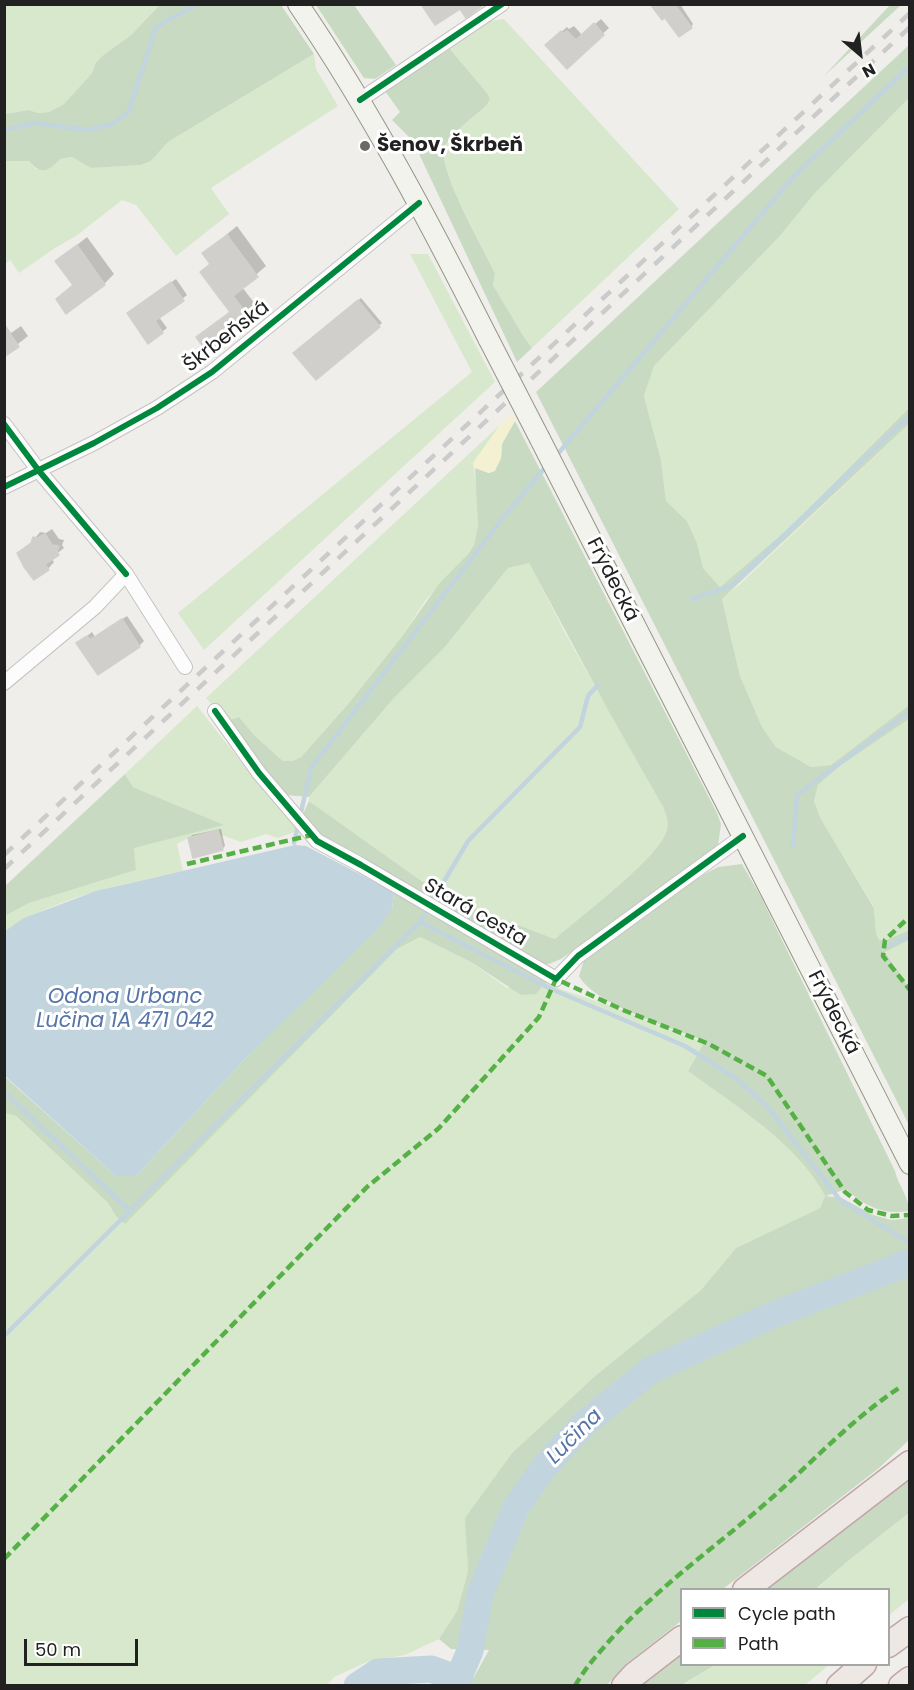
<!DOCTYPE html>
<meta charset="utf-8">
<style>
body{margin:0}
#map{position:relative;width:914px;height:1690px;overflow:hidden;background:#efeeea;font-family:Poppins,sans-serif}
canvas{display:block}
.frame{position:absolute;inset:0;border:6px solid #212121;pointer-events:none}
.legend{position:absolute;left:680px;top:1588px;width:210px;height:78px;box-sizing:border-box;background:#fff;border:2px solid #a6a6a6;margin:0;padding:8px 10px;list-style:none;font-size:18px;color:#212121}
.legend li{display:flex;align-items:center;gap:12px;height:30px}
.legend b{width:30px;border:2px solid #a6a6a6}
.north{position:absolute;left:830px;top:24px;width:60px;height:60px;-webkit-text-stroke:4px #fff;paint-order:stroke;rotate:152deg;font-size:16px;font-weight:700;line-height:24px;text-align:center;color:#212121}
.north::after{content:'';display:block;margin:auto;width:21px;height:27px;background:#212121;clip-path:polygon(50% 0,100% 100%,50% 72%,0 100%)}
.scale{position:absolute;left:24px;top:1639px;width:114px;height:27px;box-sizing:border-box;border:3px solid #212121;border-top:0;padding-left:8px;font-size:18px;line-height:21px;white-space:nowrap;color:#212121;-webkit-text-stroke:4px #fff;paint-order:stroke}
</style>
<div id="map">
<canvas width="914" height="1690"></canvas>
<div class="frame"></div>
<ul class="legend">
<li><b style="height:8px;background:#00873e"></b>Cycle path</li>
<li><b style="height:8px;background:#55b145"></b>Path</li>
</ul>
<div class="north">N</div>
<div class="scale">50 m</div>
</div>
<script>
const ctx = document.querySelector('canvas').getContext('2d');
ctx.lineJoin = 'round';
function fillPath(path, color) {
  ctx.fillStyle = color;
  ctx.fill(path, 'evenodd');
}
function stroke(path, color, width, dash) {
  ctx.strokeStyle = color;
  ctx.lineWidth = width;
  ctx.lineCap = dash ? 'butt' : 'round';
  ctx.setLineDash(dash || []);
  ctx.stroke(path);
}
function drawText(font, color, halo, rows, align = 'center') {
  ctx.font = font + ' Poppins,sans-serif';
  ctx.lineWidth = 6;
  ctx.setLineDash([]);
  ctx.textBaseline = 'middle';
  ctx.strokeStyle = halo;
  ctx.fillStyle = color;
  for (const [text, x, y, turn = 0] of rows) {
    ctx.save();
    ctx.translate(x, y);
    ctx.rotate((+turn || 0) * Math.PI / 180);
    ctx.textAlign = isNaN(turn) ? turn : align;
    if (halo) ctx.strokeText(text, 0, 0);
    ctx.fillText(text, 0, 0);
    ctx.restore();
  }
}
const grass = new Path2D(`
 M4,5H161L131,35L102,56L96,62L92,73L64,104L49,112L39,113L28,110L5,114Z
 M504,19L679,209L532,348L524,337L493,285L495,273C484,248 439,172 444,149C447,136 476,115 486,106L487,93L450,49L490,21Z
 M314,54L316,69L338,106L211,188L229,214L176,256L136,205L122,200L76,236L55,248L19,273L10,260L5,264V161H29L36,169L53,166L59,159L72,157L91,168L141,165L149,163L168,142Z
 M909,98V408L788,529L720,587L703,568L697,543L687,521L666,501L661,460L644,396L654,366L779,237L815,193Z
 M410,254H428L495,382L204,650L178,613L472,372Z
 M909,424V705L831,765L811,767L776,747L762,727L740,676L722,598L739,585Z
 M500,425L473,463L478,498V525L474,545L468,554L425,601L400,639L348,704L301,757L293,761H283L255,736L239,717L227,721L206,698Z
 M529,562L564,631L663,807C666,814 669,822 667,829C662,856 578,918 555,939L444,897L309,801V797L394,698L445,647L508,568Z
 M197,706L264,791L300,830L278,838L266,834L241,842L219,834L218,831L188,838L177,844L183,871C122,885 58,896 5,931V916L29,903L136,870L133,848L223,825L133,787L125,774Z
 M909,719V930L886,940H879L876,933L874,907L821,819L814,801L818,785L840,766Z
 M420,937L471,962L507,988L547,981L560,989L611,1006L704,1043L688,1071C734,1105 798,1144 825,1196L820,1208L736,1248L701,1290L595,1376L512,1453L466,1518L468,1571L457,1611L439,1639L405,1655L367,1662L334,1677L327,1685H5L4,1113L16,1116L107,1202L116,1216L397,949Z
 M909,940V992L904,979L885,951Z
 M909,1513V1599L889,1615L888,1590H816L848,1561Z
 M715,1665H829L805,1685L682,1686Z`);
const forest = new Path2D(`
 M161,4L281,5L314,54L168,142L150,162L141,165L91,168L72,157L60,159C48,172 41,175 29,161H5V114L28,110L39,113L49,112L64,104L92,73L96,62L102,56L131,35Z
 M316,5H354L396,65L375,79L364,78Z
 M890,5H901L823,77Z
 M909,45V98L815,193L779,237L654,366L644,396L661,460L666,501L687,521L697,543L703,568L720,587L788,529L909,408V424L722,599L740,676L762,727L776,747L811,767L831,765L909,705V719L840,766L818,785L814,801L821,819L874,908L876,933L879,940H886L909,930V940L885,952L904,979L909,992V1125L536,392Z
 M450,49L487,93L490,99L486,106C476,115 447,136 444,149C439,172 484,249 495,273L493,285L524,337L532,348L517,362L413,141L392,120L400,112L385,91L405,77Z
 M515,421L717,813L721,824L718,846L681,874L561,959L549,964H539L314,832L303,814L309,801L444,897L555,939C578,918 662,856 667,829C669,822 666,814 663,807L608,710L529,563L508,568L445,647L394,698L309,797L285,795L227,721L239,717L255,736L283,761H293L301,757L348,704L400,639L439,584L468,554L474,545L478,525L475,468L489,473L501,458L502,444Z
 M125,774L133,787L224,825L134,848L136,870L29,903L5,916V886Z
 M742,864L760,895L895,1171C898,1185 909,1197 909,1211C884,1215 865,1207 846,1189L826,1196L842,1198L873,1215L892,1220L909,1218V1440L879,1468L723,1589L682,1590L681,1621L627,1663L607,1685H465L474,1677L489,1650L451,1649L439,1639L457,1611L468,1571L465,1518L512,1453L595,1376L701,1290L736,1248L820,1208L825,1196C798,1144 734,1105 688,1071L705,1041C674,1029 595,1005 579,976L584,960L674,893L703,875L718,867Z
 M394,892L547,981L536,994L521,995L471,962L420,937L397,949L125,1224L116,1216L107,1202L16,1116L5,1113L4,1076L116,1176H136L244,1060L392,910Z
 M909,1477V1513L848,1561L816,1589L763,1590Z
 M681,1653L682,1664L715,1665L682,1685L640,1686Z`);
const sand = new Path2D(`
 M512,414L515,421L502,443L501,458L495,471L489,473L475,468L473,463L500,425Z`);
const water = new Path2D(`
 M295,845L306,846L394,892L392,910L377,930L244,1060L136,1176H116L5,1076V931L24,918L96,891Z`);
const shadow = new Path2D(`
 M652,4H680L693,24L691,27L665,16Z
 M601,19L609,28L567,67L547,45L567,27L569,29L574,26L582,35Z
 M237,226L266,266L242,287L259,309L250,319L198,338L231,311L202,272L211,263L204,253Z
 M87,237L114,274L104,284L67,311L75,284L57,261Z
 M176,279L187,295L159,317L167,328L149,342L133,309Z
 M361,298L382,323L316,378L298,351Z
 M4,323L11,333L21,326L28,336L4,355Z
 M52,529L59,539L64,540L62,545L64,548L51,558L54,562L48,569L18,553L33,541L40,532L46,533Z
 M127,616L144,641L139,646L78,643L92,632L95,637Z
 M221,829L225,846L222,849L190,838L192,835Z`);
const stream = new Path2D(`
 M4,130L35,123L88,130L112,124L129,111L156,27L197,4
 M556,456L794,176L910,66
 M692,599L731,586L910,415
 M294,843L311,768L502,519L548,464
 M793,846L797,795L910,711
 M420,922L549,988L685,1046L734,1077L766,1105L840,1200L910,1243
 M889,946L910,936
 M4,1092L130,1211
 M4,1336L420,922L468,841L580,727L588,696L597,686`);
const river = new Path2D(`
 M357,1686L378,1672L431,1669L458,1679L470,1651L480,1594L516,1507L545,1466L584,1424L651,1370L770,1316L910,1262`);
const building = new Path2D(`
 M421,4H485L466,18L460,9L435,25Z
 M650,4H674L692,28L679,37L665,18L662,20Z
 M594,23L604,35L567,69L545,45L561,31L562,34L567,31L576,40Z
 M227,235L258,277L233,296L251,320L207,352L196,337L230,312L200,272L210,264L202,253Z
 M77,245L105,285L66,314L56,299L73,285L55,261Z
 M171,282L184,301L155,321L163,333L148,344L127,313Z
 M358,300L380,327L316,380L293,353Z
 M4,325L19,347L4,357Z
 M45,534L52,545L59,546L57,552L59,555L45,564L49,570L34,580L24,567L17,553L31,543L33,537L38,538Z
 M122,619L140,647L98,675L76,643L87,636L90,640Z
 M218,830L223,850L193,858L188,838Z`);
const minor = new Path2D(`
 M360,100L502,4
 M4,424L39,471L126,574
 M4,487L94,443L157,408L212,372L419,203
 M4,683L95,607L126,574L185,667
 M215,711L259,773L317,841L361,865L556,979L578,956L743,836`);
const secondary = new Path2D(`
 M298,4C371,111 431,225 489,340
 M540,439L910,1164`);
const trunk = new Path2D(`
 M745,1590L910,1463
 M888,1645L910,1629
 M624,1686L634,1675L682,1638
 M839,1686L864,1664
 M901,1686L910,1679`);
const rail = new Path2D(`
 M4,855L910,13
 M4,869L910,27`);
const secondaryBridge = new Path2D(`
 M489,340L540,439`);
const quiet = new Path2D(`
 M187,864L312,835
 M905,921L885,940L883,956L910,990
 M4,1559L367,1187L439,1128L539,1017L556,979L623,1010L709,1044L767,1076L845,1192L868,1210L892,1216L910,1215
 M575,1686C585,1668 598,1654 611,1639C658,1587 714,1548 766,1503C811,1464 851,1419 902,1386`);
const cycleway = new Path2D(`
 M360,100L502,4
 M4,424L39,471L126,574
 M4,487L94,443L157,408L212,372L419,203
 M215,711L259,773L317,841L361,865L556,979L578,956L743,836`);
const markers = [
 [365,146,6,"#696967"]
];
const poiNames = [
 ["Šenov, Škrbeň",377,146]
];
const streetNames = [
 ["Škrbeňská",227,337,-38],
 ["Frýdecká",612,580,63],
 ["Stará cesta",475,913,30],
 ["Frýdecká",833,1013,63]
];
const waterNames = [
 ["Odona Urbanc",125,998],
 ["Lučina 1A 471 042",125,1022],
 ["Lučina",575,1437,-45]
];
fillPath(grass, '#d8e8cd');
fillPath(forest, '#c8dbc2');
fillPath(sand, '#f4f1d2');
fillPath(water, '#c2d4de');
fillPath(shadow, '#0003');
stroke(stream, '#c2d4de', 4.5);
stroke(river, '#c2d4de', 27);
fillPath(building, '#d0cfcc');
stroke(building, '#d2d0cc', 1.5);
stroke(minor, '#c5c4c2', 16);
stroke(secondary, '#939784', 22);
stroke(trunk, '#c1a5a9', 27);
stroke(minor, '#fdfcfc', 14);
stroke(secondary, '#f2f3ed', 20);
stroke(trunk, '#eee8e4', 24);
stroke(rail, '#cbcbcb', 4.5, [12, 12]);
stroke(secondaryBridge, '#939784', 22, []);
stroke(secondaryBridge, '#f2f3ed', 20);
stroke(quiet, '#55b145', 4.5, [9, 4.5]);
stroke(cycleway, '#00873e', 6);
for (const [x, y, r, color] of markers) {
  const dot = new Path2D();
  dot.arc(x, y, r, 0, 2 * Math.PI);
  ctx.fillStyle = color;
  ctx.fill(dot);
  stroke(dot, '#fff', 2);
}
drawText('bold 20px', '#212121', '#fff', poiNames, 'left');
drawText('20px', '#212121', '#fff', streetNames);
drawText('italic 21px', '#5774a7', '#fff', waterNames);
</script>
